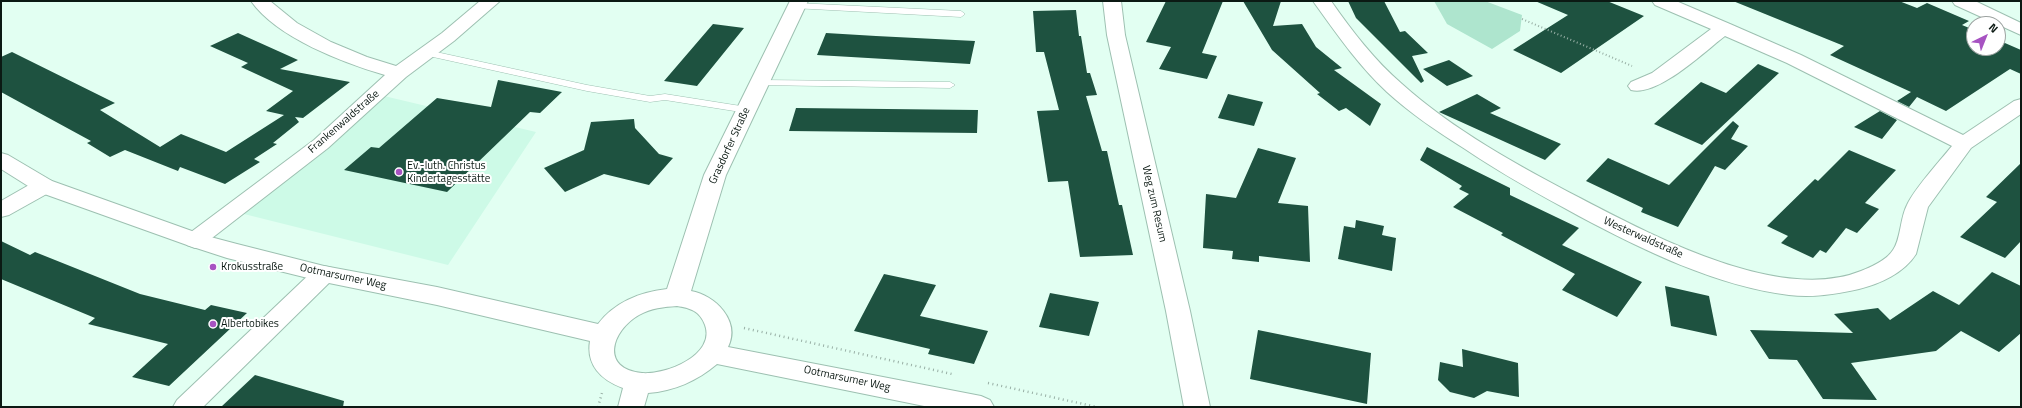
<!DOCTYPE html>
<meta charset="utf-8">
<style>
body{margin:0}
#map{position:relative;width:2022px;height:408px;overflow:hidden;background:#e2fff2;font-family:"Titillium Web",sans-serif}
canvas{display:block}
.frame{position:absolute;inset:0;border:2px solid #0b1913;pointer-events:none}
.north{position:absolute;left:1966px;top:16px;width:40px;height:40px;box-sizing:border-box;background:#fff;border:1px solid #9da3a1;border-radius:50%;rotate:43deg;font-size:11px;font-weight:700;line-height:16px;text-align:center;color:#0b1913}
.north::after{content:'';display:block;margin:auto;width:14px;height:18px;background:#a753c2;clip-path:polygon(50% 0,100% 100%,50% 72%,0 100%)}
</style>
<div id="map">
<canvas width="2022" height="408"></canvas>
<div class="frame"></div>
<div class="north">N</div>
</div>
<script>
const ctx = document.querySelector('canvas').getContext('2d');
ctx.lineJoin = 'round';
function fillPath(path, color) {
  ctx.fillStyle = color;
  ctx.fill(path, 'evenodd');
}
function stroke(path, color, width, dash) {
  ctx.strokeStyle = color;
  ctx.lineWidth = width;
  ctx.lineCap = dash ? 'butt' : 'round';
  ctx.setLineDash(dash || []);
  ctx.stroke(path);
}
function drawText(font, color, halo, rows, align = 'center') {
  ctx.font = font + ' "Titillium Web",sans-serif';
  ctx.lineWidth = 4;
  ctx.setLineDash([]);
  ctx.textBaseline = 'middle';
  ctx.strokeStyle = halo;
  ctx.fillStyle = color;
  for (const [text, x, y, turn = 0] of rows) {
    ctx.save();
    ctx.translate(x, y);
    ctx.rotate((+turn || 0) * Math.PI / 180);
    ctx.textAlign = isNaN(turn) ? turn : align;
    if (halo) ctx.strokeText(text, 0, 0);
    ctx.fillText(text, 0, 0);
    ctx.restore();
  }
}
const built = new Path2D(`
 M384,96L536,132L448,265L240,213Z`);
const green = new Path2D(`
 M1434,1H1485L1522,15L1520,31L1492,49L1447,24Z`);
const building = new Path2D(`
 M1166,1H1223L1202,53L1217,56L1207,79L1159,69L1171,47L1146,42Z
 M1243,1H1281L1273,26L1302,24L1316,47L1342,68L1334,70L1381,104L1370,126L1346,108L1339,111L1317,94L1320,93L1272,50Z
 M1348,1H1384L1400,32L1405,31L1428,53L1412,56L1424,81L1421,83L1356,18Z
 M1535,1H1607L1644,16L1561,73L1513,50L1568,15Z
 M1733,1H1899L1917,8L1927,3L1969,21L1962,25L1974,30V48H1998V40L2021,50V74L2010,69L1946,111L1917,97L1909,107L1897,101L1911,92L1830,55L1844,46Z
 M1076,10L1079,36H1081L1087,73H1090L1097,95L1086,96L1102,151H1107L1119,205H1122L1133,255L1080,257L1068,181L1048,182L1037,111L1059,110L1044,52H1036L1033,11Z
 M713,24L744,28L697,86L664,81Z
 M238,33L298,60L280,69L350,82L303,118L295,117L299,122L273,143L277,144L254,159L260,162L225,184L180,167L178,171L125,150L110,157L87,143L91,141L1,92V57L12,52L115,103L100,110L160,147L181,134L226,152L284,115L266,111L293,91L241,67L248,63L210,46Z
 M826,33L876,36L975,41L970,64L817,55Z
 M1449,60L1473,76L1447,86L1423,69Z
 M1758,64L1779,73L1702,145L1654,124L1701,82L1726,93Z
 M498,80L562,92L540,113L530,112L447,192L344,170L371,147L379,148L437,98L491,107Z
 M1228,94L1263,102L1254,126L1218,118Z
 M1477,94L1501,108L1490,113L1561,144L1545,160L1439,112Z
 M796,108L978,110L977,133L789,131Z
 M1880,111L1897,120L1882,139L1854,127Z
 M634,119L635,128L659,154L673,158L649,185L604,174L565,192L544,168L584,150L591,122Z
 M1733,121L1739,126L1731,139L1748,146L1725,170L1715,166L1678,227L1641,212L1643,208L1586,181L1608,158L1669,185Z
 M1427,147L1510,188V195L1579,228L1562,245L1642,282L1617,317L1562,290L1575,274L1501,235L1503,233L1453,207L1469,194L1459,189L1462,186L1420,160Z
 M1258,148L1296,158L1278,203L1308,206L1310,262L1259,256V262L1232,259L1233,251L1203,248L1206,194L1236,198Z
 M1849,150L1896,170L1865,203L1879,209L1857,233L1846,228L1826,253L1820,250L1813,258L1781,243L1788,236L1767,226L1815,179L1818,181Z
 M2021,163V241L2005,258L1960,237L1997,202L1986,197Z
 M1356,220L1384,226L1382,235L1396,238L1392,271L1338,259L1344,226L1355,228Z
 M1,241L30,255L35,252L140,294L205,310L211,305L247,313L169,386L132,377L168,344L88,324L95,318L1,279Z
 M1992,272L2021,286V333L1999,352L1961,331L1936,351L1851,363L1877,400L1823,399L1797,360L1769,359L1750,330L1853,333L1834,314L1878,308L1890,320L1933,291L1959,305Z
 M884,274L936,285L920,316L988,331L974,364L928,354L930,349L854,331Z
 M1665,286L1709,296L1717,336L1671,326Z
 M1050,293L1099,302L1089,336L1039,327Z
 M1258,330L1371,353L1367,404L1250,379Z
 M1462,349L1518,363L1519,397L1487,391L1474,398L1450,392L1438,380L1440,362L1463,367Z
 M255,375L344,401L343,407H221Z`);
const pathFar1 = new Path2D(`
 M1522,19L1632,66`);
const path = new Path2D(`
 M744,328L952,374
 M988,383L1097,407
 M598,407L602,393`);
const lane = new Path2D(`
 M796,3L961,11L965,14L961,17L793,8L792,6Z
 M427,50L587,85L650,96L665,94L747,107L752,110L747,113L665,100L650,102L587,91L424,55L422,53Z
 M760,80L950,82L955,85L950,88L757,85L755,83Z`);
const street = new Path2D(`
 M251,1H270L297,23L331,42L367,57L396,66L442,33L480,1H500L454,41L406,77L328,148L203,245L195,248L187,245L184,240L187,235L314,140L385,75C344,63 277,38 251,1Z
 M1103,1H1121L1125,35L1190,311L1210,407H1184L1166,311L1107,35Z
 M1313,1H1331C1352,31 1374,60 1402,84C1453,130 1519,166 1580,198C1651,235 1780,304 1861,271C1871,267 1887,260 1893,250C1901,239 1900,218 1907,205C1915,188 1939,162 1952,146L1787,63L1725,36C1705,51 1658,97 1631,90L1628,86L1631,82L1652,73L1711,29L1655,5L1652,1H1676L1730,24L1801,55L1963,135L2014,101L2021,99V114L1971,148L1928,207L1916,254C1904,273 1880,284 1859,289C1836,294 1813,298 1789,295C1716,286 1643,250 1579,216C1540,195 1502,174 1465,149C1438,132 1411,114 1387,92C1358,65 1336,33 1313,1Z
 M1952,1H1975L2021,23V35L1955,5Z
 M44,179L52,181L55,186L52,191L9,215L1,217V201L36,181Z
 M324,266L332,268L336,274L332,280L203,407H173L177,400L316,268Z`);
const secondary = new Path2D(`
 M790,1H808L726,175L691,291C715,295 741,321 728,347L981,396L990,400L994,407H929L717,364C697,381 674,391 648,393L644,407H618L623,388C601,380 586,365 590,341L437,305L324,282L227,258L187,245L36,191L1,169V153L8,155L52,181L203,235L237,244L324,266L437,287L598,324C615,302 640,292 667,289L704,175ZM677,306C690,308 700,311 705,325C716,355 666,375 642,373C600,369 611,331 639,315C651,308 664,307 677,306Z`);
const markers = [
 [399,172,4,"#a753c2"],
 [213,267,4,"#a753c2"],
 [213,324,4,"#a753c2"]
];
const streetNames = [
 ["Frankenwaldstraße",344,122,-41],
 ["Grasdorfer Straße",730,146,-65],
 ["Weg zum Resum",1154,204,77],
 ["Westerwaldstraße",1643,238,24],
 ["Ootmarsumer Weg",343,277,12],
 ["Ootmarsumer Weg",847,379,12]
];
const poiNames = [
 ["Ev.-luth. Christus",407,166],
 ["Kindertagesstätte",407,179],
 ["Krokusstraße",221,267],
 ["Albertobikes",221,324]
];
fillPath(built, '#cdfae7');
fillPath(green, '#aee5ce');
fillPath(building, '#1e5240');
stroke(lane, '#9dc0b1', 1);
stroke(street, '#9dc0b1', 2);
stroke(secondary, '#9dc0b1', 2);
stroke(pathFar1, '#98afa5', 2, [1, 2.5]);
stroke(path, '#98afa5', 2.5, [1, 3.5]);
fillPath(lane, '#fff');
fillPath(street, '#fff');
fillPath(secondary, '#fff');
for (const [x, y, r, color] of markers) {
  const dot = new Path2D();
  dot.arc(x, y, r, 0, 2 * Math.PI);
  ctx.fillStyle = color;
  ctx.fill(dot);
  stroke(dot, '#fff', 1.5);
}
drawText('11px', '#0b1913', '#fff', streetNames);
drawText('11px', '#0b1913', '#fff', poiNames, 'left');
</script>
